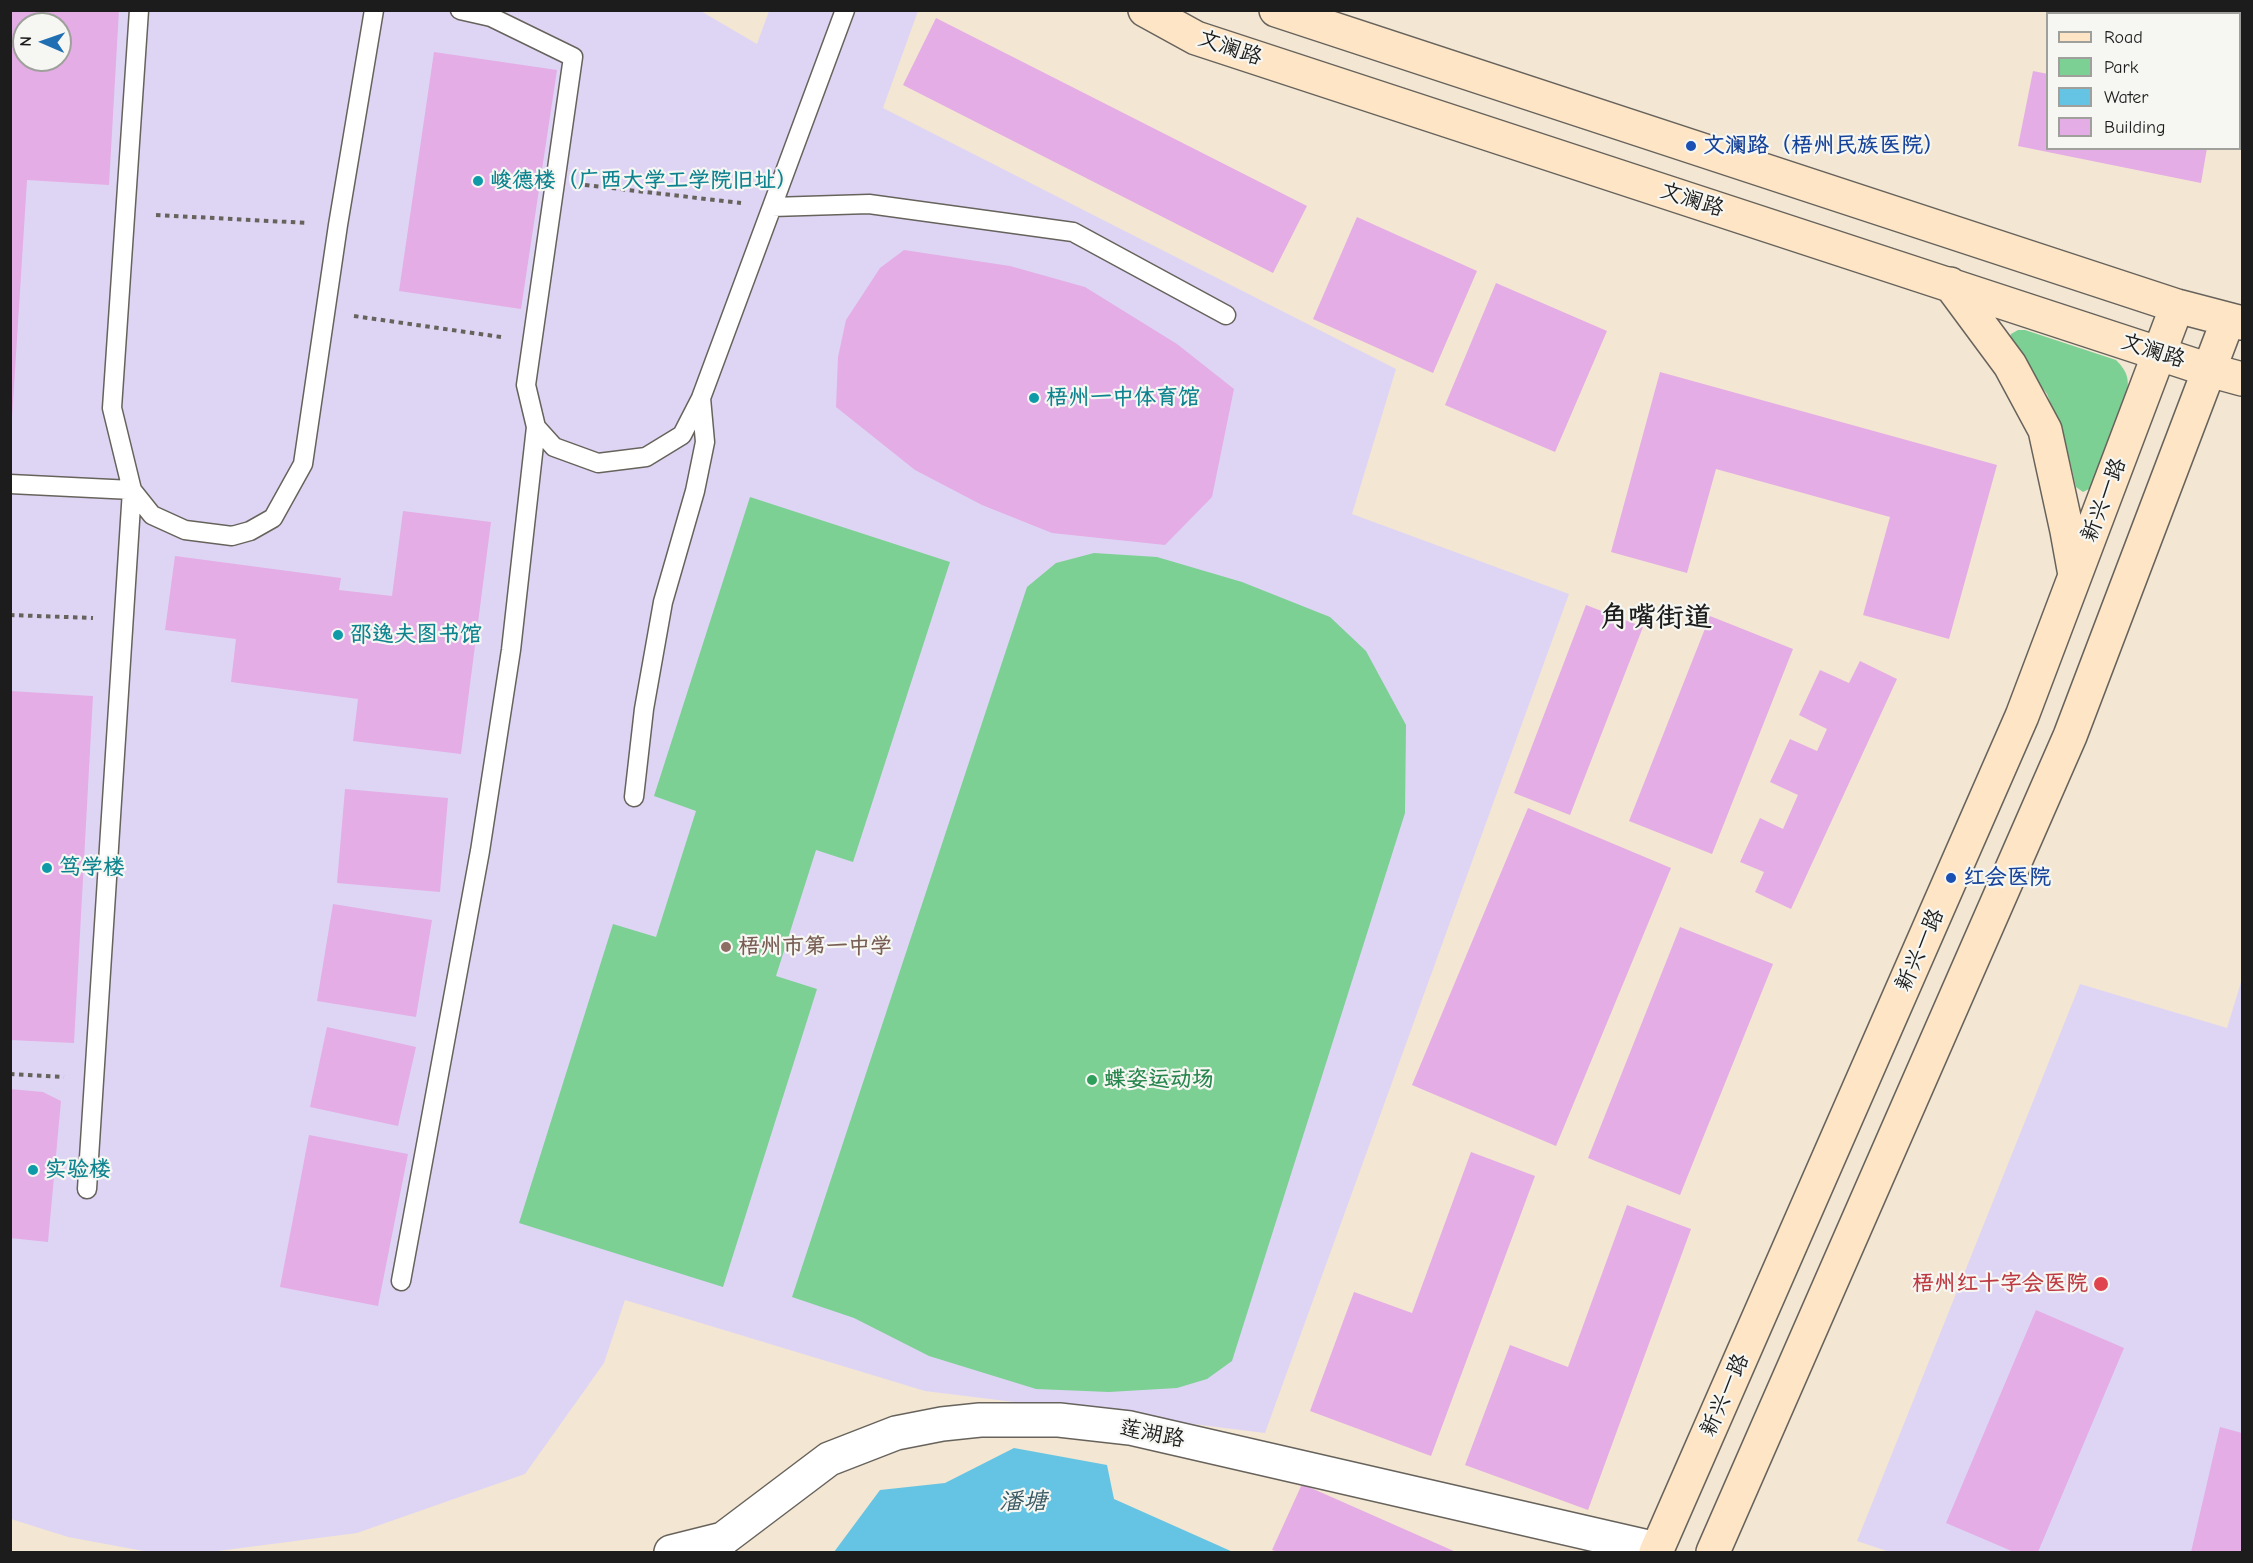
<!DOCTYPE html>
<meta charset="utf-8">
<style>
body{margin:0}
#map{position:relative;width:2253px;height:1563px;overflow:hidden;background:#f3e6d2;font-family:"Comic Neue",sans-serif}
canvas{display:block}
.frame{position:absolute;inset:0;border:12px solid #1c1c1c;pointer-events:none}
.legend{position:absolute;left:2046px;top:12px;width:195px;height:138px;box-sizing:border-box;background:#f6f6f2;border:2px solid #9f9f9c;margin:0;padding:8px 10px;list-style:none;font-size:18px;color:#1c1c1c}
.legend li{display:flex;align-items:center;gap:12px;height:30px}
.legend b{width:30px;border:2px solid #9f9f9c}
.north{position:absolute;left:12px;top:12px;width:60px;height:60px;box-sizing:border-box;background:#f6f6f2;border:2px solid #9f9f9c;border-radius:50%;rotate:272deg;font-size:16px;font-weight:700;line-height:24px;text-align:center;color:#1c1c1c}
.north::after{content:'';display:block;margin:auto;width:21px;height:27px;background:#1f6fb2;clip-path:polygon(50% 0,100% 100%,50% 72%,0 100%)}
</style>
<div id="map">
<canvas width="2253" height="1563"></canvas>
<div class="frame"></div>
<ul class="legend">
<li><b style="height:8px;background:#fde5c5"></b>Road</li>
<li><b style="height:16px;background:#7cd093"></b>Park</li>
<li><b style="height:16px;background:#65c4e3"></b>Water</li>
<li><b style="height:16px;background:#e4ade5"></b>Building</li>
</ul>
<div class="north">N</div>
</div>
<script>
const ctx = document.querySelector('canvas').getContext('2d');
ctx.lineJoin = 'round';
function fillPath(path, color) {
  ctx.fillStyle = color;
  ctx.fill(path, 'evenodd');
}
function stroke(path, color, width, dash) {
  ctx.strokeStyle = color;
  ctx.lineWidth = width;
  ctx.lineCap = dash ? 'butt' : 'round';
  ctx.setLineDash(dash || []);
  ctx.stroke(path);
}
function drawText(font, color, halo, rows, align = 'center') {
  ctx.font = font + ' "Comic Neue","LXGW WenKai TC",sans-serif';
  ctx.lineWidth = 4.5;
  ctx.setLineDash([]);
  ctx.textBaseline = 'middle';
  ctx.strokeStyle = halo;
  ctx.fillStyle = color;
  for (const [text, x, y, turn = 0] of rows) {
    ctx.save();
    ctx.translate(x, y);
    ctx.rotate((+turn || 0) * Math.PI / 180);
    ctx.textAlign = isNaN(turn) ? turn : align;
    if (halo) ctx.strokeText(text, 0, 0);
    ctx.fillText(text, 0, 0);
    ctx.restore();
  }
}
const built = new Path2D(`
 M699,10L757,44L769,11H918L883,108L1396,369L1352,514L1569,594L1265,1433L925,1391L625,1300L604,1363L525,1474L357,1533L210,1552H149L68,1537L11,1519V11ZM24,24H60V60H24Z
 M2242,979V1552H1890L1857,1541L2080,984L2227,1028Z`);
const green = new Path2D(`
 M2018,330H2025L2116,360C2128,372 2130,380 2126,397L2095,480L2089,489L2083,492L2076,487L2066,444L2047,394L2008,342L2011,334Z
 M750,497L950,562L853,862L816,850L776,976L817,989L723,1287L519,1223L613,924L656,937L696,811L654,796Z
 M1094,553L1157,557L1242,582L1330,617L1366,651L1406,725L1405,813L1232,1361L1207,1379L1177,1388L1109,1392L1036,1389L929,1356L854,1318L792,1297L1027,587L1056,563Z`);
const water = new Path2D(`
 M1014,1448L1107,1465L1114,1499L1233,1552H834L880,1490L945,1483Z`);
const building = new Path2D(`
 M10,10H119L109,185L27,180L12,418H10ZM24,24H60V60H24Z
 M936,18L1307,206L1273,273L903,85Z
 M434,52L557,70L521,309L399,291Z
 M2033,71L2048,74V148H2207L2201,183L2018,146Z
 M1357,217L1477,271L1433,373L1313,319Z
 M904,250L1010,266L1085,287L1177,344L1234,389L1212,497L1165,545L1052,533L982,505L915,470L836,407L838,357L846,320L880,268Z
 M1496,283L1607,331L1555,452L1445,405Z
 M1660,372L1997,465L1949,639L1863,615L1890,517L1716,469L1687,573L1611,552Z
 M403,511L491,522L461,754L353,741L358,699L231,682L236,639L165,630L175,556L341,578L339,590L392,596Z
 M1586,605L1643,627L1570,815L1514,793Z
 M1710,616L1793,649L1712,854L1629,821Z
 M1860,661L1897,679L1791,909L1755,892L1764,872L1740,862L1760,818L1783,829L1798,795L1770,782L1790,739L1817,751L1827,729L1799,715L1820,670L1849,683Z
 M10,691L93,696L74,1043L10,1040Z
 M345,789L448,798L440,892L337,883Z
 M1528,808L1671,868L1556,1146L1412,1085Z
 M333,904L432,920L416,1017L317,1001Z
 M1680,927L1773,964L1680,1195L1588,1158Z
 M327,1027L416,1047L398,1126L310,1107Z
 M10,1089L43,1092L61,1101L48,1242L10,1238Z
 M309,1135L408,1154L378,1306L280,1287Z
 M1471,1152L1535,1176L1431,1456L1310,1411L1354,1292L1412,1313Z
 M1627,1205L1691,1229L1588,1510L1465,1465L1510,1345L1568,1367Z
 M2036,1310L2124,1348L2038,1552H2014L1946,1523Z
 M2220,1427L2242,1433V1552H2191Z
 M1302,1484L1456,1552H1278L1272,1550Z`);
const path = new Path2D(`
 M585,185L741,203
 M156,215L308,223
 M354,316L501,337
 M10,615L93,618
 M10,1074L64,1077`);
const service = new Path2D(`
 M139,10L112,408L132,490L152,515L185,530L232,536L250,531L273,518L303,464L338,225L374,10
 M460,10L491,17L573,57L526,385L536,427L554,447L598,463L646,457L682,435L701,398L845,10
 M772,207L869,204L1073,232L1226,315
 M10,484L132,490L87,1189
 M634,797L644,709L663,602L695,491L705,442L701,398
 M401,1281L480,851L511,650L536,427`);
const minor = new Path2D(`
 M671,1552L723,1539L829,1459L896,1433L942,1424L980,1420H1059L1130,1428L1657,1549`);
const secondary = new Path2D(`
 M1145,10L1196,38L2209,370L2242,379
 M1276,10L2177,306L2242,323
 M1950,284L2010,365L2045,430L2067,531L2075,575
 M1656,1552L2022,716L2177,306
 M1713,1552L2070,736L2228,320`);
const markers = [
 [1691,146,6,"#1a4fb4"],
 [478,181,6,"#0f9aa8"],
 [1034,398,6,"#0f9aa8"],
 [338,635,6,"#0f9aa8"],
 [47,868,6,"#0f9aa8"],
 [1951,878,6,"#1a4fb4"],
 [726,947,6,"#8d6e63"],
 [1092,1080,6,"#2e9e5b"],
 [33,1170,6,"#0f9aa8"],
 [2101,1284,8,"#e0444e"]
];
const streetNames = [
 ["文澜路",1230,48,19],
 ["文澜路",1692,200,18],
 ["文澜路",2153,351,18],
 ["新兴一路",2104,500,-69],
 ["新兴一路",1920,950,-66],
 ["新兴一路",1725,1395,-66],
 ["莲湖路",1152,1434,11]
];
const transitNames = [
 ["文澜路（梧州民族医院）",1703,146],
 ["红会医院",1963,878]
];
const cultureNames = [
 ["峻德楼（广西大学工学院旧址）",490,181],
 ["梧州一中体育馆",1046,398],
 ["邵逸夫图书馆",350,635],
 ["笃学楼",59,868],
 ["实验楼",45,1170]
];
const educationNames = [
 ["梧州市第一中学",738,947]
];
const leisureNames = [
 ["蝶姿运动场",1104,1080]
];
const healthNames = [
 ["梧州红十字会医院",2088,1284]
];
const waterNames = [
 ["潘塘",1023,1502]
];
const districtNames = [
 ["角嘴街道",1656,618]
];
fillPath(built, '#ded5f5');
fillPath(green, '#7cd093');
fillPath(water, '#65c4e3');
fillPath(building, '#e4ade5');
stroke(service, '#67635c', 21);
stroke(minor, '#67635c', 36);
stroke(secondary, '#67635c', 36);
stroke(path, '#67635c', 4, [4.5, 4.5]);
stroke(service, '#fff', 18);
stroke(minor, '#fff', 33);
stroke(secondary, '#fde5c5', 33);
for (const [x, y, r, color] of markers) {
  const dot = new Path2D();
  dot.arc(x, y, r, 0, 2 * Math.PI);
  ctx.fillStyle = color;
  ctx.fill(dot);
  stroke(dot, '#f6f6f2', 2);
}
drawText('22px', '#1c1c1c', '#f6f6f2', streetNames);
drawText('bold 22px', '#164399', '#f6f6f2', transitNames, 'left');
drawText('bold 22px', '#0d838f', '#f6f6f2', cultureNames, 'left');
drawText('bold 22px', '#785e54', '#f6f6f2', educationNames, 'left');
drawText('bold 22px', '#27864d', '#f6f6f2', leisureNames, 'left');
drawText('bold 22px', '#be3a42', '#f6f6f2', healthNames, 'right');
drawText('italic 24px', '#365762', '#f6f6f2', waterNames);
drawText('bold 28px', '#1c1c1c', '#f6f6f2', districtNames);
</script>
